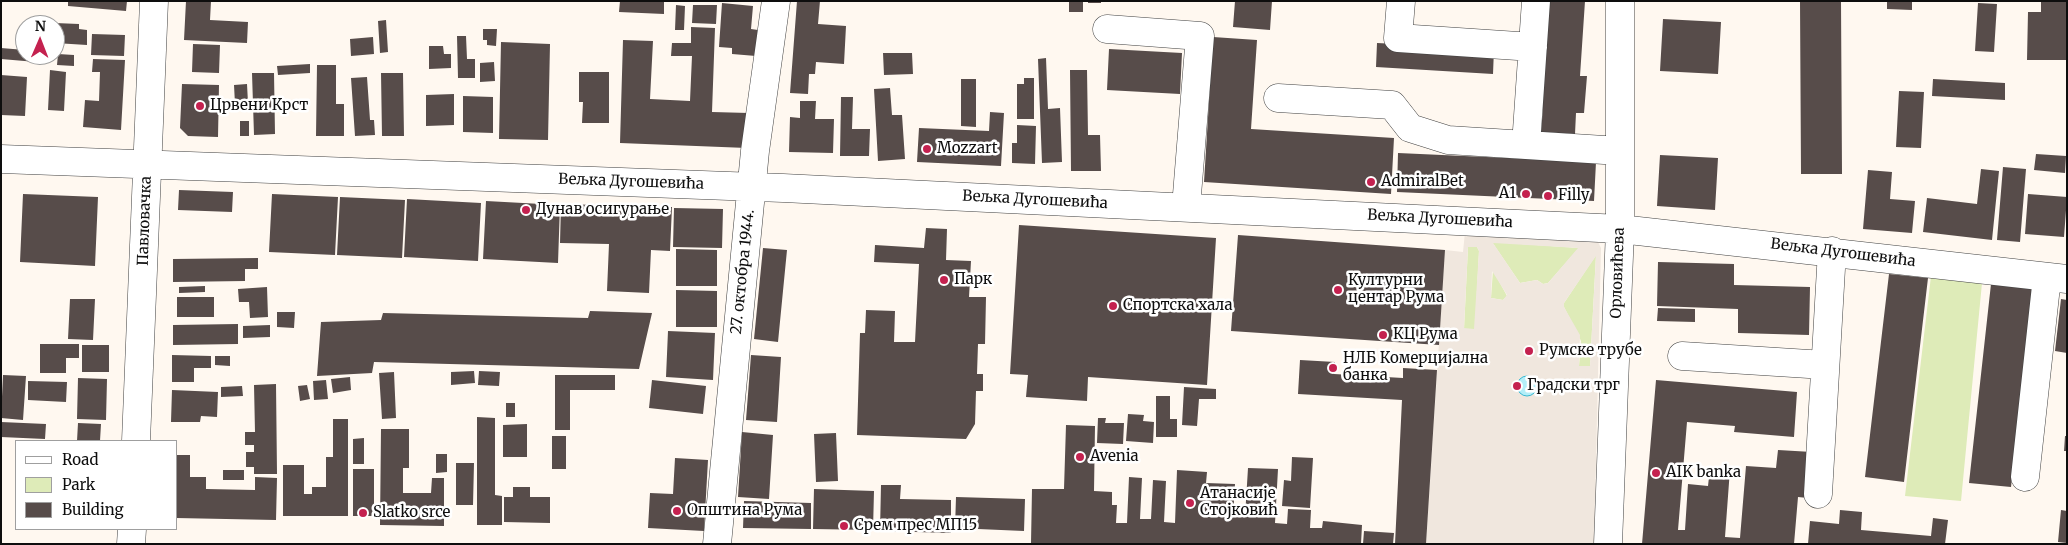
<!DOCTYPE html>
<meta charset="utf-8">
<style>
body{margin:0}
#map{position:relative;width:2068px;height:545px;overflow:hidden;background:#fff8f0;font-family:Merriweather,serif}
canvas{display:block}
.frame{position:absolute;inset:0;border:2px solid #0e0e0e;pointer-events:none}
.legend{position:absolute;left:15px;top:440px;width:162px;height:90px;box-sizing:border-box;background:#fff;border:1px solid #9f9f9f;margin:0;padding:6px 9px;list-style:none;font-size:15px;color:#0e0e0e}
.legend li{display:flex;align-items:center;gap:10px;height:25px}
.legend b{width:25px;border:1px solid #9f9f9f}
.north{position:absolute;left:15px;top:15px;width:50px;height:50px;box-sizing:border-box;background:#fff;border:1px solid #9f9f9f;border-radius:50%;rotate:1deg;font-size:14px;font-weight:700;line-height:20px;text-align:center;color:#0e0e0e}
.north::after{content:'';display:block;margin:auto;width:18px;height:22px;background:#c4214f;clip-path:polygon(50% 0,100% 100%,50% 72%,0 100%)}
</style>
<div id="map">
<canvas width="2068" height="545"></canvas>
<div class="frame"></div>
<ul class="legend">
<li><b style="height:6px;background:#fff"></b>Road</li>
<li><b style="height:14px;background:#deebb8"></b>Park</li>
<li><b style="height:14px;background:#574c4a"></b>Building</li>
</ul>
<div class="north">N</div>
</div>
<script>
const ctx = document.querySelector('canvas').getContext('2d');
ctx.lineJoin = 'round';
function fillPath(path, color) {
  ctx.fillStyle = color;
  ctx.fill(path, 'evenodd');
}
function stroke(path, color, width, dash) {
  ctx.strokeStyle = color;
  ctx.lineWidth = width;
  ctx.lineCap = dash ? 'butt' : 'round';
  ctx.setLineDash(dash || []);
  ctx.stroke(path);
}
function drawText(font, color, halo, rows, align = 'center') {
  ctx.font = font + ' Merriweather,serif';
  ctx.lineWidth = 5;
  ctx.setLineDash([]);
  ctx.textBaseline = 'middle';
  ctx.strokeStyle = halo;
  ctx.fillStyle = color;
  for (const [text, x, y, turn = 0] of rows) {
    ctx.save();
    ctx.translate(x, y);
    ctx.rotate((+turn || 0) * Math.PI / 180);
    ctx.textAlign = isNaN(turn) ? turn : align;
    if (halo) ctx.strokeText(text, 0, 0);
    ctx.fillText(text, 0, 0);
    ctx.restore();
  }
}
const green = new Path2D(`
 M1492,242L1579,248L1548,283L1543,284L1537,280L1520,283Z
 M1468,247H1477L1479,251L1475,329H1464Z
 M1596,255L1590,367L1579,366L1581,341L1564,307V303Z
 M1493,270L1507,296L1503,300L1491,298Z
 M1931,276L1982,283L1961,501L1905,496Z`);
const plaza = new Path2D(`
 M1465,232L1597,240L1601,248L1594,544H1426L1445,250L1463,252ZM1493,243L1578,248L1548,283L1543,284L1537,280L1520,283ZM1468,247H1477L1479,251L1474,329L1464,328ZM1596,256L1590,366H1579L1580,335L1564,307V303ZM1492,271L1507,295L1503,300L1491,298Z`);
const water = new Path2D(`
 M1517 386a10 10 0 1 1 20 0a10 10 0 1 1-20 0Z`);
const building = new Path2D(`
 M68,1H127L126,11L68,6Z
 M186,1H211L210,20L248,22L247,43L184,40Z
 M620,1L664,2V14L619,12Z
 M797,1H820L818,24L846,26L844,64L816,62L815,74H809L808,94L790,93Z
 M1069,1H1083V12H1069Z
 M1088,1H1101V3H1088Z
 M1235,1H1272L1270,30L1233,27Z
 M1548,1H1585L1580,76H1587L1584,113H1576L1575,134L1541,132L1543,109L1536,108Z
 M1800,1H1841L1842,174H1801Z
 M1887,1H1912V10L1887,9Z
 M2041,1H2067V60H2027L2028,12H2041Z
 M722,3L753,6L751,29L758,30L756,56L732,54V48L719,47Z
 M1978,3L1997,4L1994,52L1975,51Z
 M676,5L685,6L684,30H675Z
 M693,5H717L716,24L692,23Z
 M1663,19L1721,22L1718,74L1660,71Z
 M386,20L388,52L380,53L378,21Z
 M55,23L79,24V29L87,30V45L55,43Z
 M691,27L715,28L712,112L749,113L747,148L620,143L623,40L653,41L650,99L690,101L692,56H671L672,43H691Z
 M483,29H497L496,46L487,45V40H483Z
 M92,34L125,35L124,56L91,55Z
 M457,36H466L467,59H475V78H458Z
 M373,37L374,54L351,56L350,39Z
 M1213,37L1257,40L1251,129L1394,138L1391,194L1204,182Z
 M501,42L550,44L548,140L499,139Z
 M1377,43L1494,49L1493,74L1376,67Z
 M193,44L220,45L219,73L192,72Z
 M429,46H443L444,54H451V68L429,69Z
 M1,48L25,50V55H49L48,63L1,59Z
 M1109,49L1182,53L1180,94L1107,90Z
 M883,53H912L913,74L884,75Z
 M58,54L74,55V66L57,65Z
 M1046,58L1048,109L1060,108L1062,162L1042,163L1038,59Z
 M93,59L125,60L121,130L83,127L85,100L99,101L100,72H92Z
 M494,62L495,81L480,82V63Z
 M310,64V73L278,75L277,66Z
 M317,65H336V104H344V136H316Z
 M50,70L66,72L64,111L48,110Z
 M1070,70H1087L1088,135H1100L1101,171H1071Z
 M579,72H609V123H582L583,102H579Z
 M252,73H274L275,134L254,135Z
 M381,73H403L404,136H382Z
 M1,75L27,77L25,116L1,115Z
 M367,77L370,120H374L375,135L355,136L351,78Z
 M1024,78H1034V119H1017V84H1024Z
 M961,79H976V127L961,126Z
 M1933,79L2005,83V100L1932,96Z
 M182,84L219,85L218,137L188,136L180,128Z
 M247,84L248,103L235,104L234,85Z
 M890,88L892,115H902L905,159L878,161L874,89Z
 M1899,91L1924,92L1921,148L1896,147Z
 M454,94V125L426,126V95Z
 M463,96L493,97V133L463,132Z
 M841,97H853L852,129H870L869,156H840Z
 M800,101H816L815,119H834L833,153L789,152L790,117L800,118Z
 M990,112L1004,113L1001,166L917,162L919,128L989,131Z
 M240,121H249V136H240Z
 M1017,125L1036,126L1035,164L1012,163V143H1017Z
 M1398,153L1596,162L1594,201L1397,192Z
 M2036,154L2066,156L2065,173L2034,170Z
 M1660,155L1718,158L1715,210L1657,206Z
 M2003,167L2026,169L2020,242L1997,240Z
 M1981,169L1999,171L1992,240L1923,232L1927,198L1977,204Z
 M1868,170L1892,172L1890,199L1915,201L1912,233L1863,229Z
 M179,190L233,192L232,212L178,210Z
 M23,194L98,197L95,266L20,262Z
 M272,194L338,197L335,255L269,252Z
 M2028,194L2067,197L2064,237L2025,234Z
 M340,197L405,200L402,258L337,255Z
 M407,199L481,203L478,261L404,257Z
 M486,201L560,205L558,263L483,259Z
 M561,204L672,207L670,251L651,250L649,293L607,291L609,244L560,243Z
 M674,208L723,209L722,248L673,247Z
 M1019,225L1216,238L1207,385L1088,377L1087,401L1026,397L1028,375L1010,374Z
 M926,228L947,229L946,260L971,261L969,297H986L985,344H978L977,374H983V391H976L975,424L966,439L857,435L860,333H865L866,310L895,311L894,342H915L919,264L874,262L875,245L924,248Z
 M1238,235L1445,250L1439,345L1231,331Z
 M763,248L787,250L778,342L754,339Z
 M676,249L717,250V286H676Z
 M258,258V269H245V281L173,282V259Z
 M1658,262L1734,264V285L1810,287L1809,335L1738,333V309L1657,306Z
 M1889,274L1928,278L1904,482L1865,477Z
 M1991,284L2032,288L2011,487L1969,483Z
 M205,286V292L179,293V287Z
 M267,287L268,317L250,318L249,302H239L238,289Z
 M676,290L717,291V327H676Z
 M177,297H214V317H177Z
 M70,299H95L93,340L68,339Z
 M2061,299L2067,300V353L2055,351Z
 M1658,308L1695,309V322L1657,321Z
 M590,311L652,313L639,369L374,362L372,373L317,376L321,322L381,320L383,313L588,318Z
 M277,312H295L294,328L277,327Z
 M238,324V344L173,345V325Z
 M270,325V337L243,338V326Z
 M668,331L715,333L713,380L666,377Z
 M40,344H79V358H66V373H40Z
 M82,345H109V372H82Z
 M172,355L211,356V368H194V382H172Z
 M751,355L781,357L777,422L746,420Z
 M215,356H230V366L215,365Z
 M1300,360L1335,362L1334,374L1403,378V368L1437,370L1426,544H1395L1402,400L1298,394Z
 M474,371L475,383L451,385V372Z
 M479,371L500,372L499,386L478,385Z
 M394,372L396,418L382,419L379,373Z
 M3,375L26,376L23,420L1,418Z
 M555,375H615V390H570V430H555Z
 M350,377L351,390L333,393L331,379Z
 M78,378L107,379L106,420L77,419Z
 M326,380L328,399L314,400L313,381Z
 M652,380L706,386L703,414L649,408Z
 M1656,380L1797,392L1794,437L1734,432L1735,426L1687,422L1678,530H1685L1688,484L1708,486L1710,468L1730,469L1725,537L1740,538L1746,466L1776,468L1778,450L1812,452L1808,498L1798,497L1794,544H1642Z
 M28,381L67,382L66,402L28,400Z
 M276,384L277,474H254V467H246V452H254V445H245V432H255L254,385Z
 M307,385L310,399L300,401L298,386Z
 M242,386L243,396L221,397V387Z
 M1184,387L1216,389V399H1199L1197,426L1182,425Z
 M172,390L218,392L217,417L201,416L200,422H171Z
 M1156,396H1170V419H1177V437H1156Z
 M506,403H515V417H506Z
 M1128,414L1144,415L1143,421L1154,422L1153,443L1126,441Z
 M477,417L495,418V495L502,496V525H477Z
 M1098,418H1106L1105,423H1124L1123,444L1097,443Z
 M333,419H348V516H283V465H304V494H312V487H326V457H333Z
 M1,422L46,424L45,439L1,437Z
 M78,423L101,424L100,441H77Z
 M527,424V457H503V425Z
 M1066,425L1095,426L1094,491L1112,492V505H1117L1116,523H1127L1129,477L1142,478L1140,519H1151L1153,480L1166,481L1164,522L1175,523L1177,470L1207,472L1206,483L1235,484L1233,517H1245L1248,468L1278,469L1275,523L1287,524L1288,509L1311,510L1310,528H1322L1323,521L1362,525L1361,544L1031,543L1032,489H1064Z
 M381,429H409V468H403V493H431L432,478H444V526L380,525Z
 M742,432L773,435L769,499L738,497Z
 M836,433L838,481L816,482L814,434Z
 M552,436H566V469H552Z
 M2065,436H2067V451H2064Z
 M364,438V464H353V439Z
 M436,454H447V472L436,473Z
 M176,455H190V477H206V489L255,490V477L277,478L276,520L176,518Z
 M1292,457L1313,458L1310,508L1282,506L1284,480L1291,481Z
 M675,458L708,460L704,531L648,528L650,493L673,494Z
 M456,463H474L473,505H456Z
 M353,469H374V516H353Z
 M223,470H244V480H223Z
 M881,485H901L900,499L951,500V533L880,531Z
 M513,487H530V497H550V523L504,522V497H513Z
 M814,489L874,491L873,530L813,529Z
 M956,497L1025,499L1024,531L955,528Z
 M744,501L811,503V529L743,528Z
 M1840,510L1862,512L1861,530L1931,536L1933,518L1948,520L1945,544H1808L1810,521L1839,524Z
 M2061,510L2067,511V543L2058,542Z
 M1364,531L1394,533L1393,544H1363Z`);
const minor = new Path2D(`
 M1401,1L1398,38L1533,47
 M1107,29L1200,36L1186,207
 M1278,98L1392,105L1410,128L1448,140L1620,151
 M1526,145L1536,1
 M1,159L783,188L1620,229L2067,279
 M1682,356L1825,365
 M136,441L154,1
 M2025,477L2047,277
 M1818,494L1832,251
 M131,544L132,529
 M717,544L755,151L776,1
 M1608,544L1620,229V1`);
const markers = [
 [200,106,5,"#c4214f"],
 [927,149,5,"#c4214f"],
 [1371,182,5,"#c4214f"],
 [1526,194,5,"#c4214f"],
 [1548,196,5,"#c4214f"],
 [526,210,5,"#c4214f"],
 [944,280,5,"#c4214f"],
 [1338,290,5,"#c4214f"],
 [1113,306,5,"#c4214f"],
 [1383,335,5,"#c4214f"],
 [1529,351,5,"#c4214f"],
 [1333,368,5,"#c4214f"],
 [1517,386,5,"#c4214f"],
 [1080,457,5,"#c4214f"],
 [1656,473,5,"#c4214f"],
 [1190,503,5,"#c4214f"],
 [677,511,5,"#c4214f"],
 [363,513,5,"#c4214f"],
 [844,526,5,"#c4214f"]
];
const poiNames = [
 ["Црвени Крст",210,106],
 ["Mozzart",937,149],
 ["AdmiralBet",1381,182],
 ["A1",1516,194,"right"],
 ["Filly",1558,196],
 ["Дунав осигурање",536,210],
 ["Парк",954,280],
 ["Културни",1348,281],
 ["центар Рума",1348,298],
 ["Спортска хала",1123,306],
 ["КЦ Рума",1393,335],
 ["Румске трубе",1539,351],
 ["НЛБ Комерцијална",1343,359],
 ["банка",1343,376],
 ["Градски трг",1527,386],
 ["Avenia",1090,457],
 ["AIK banka",1666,473],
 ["Атанасије",1200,494],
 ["Стојковић",1200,511],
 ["Општина Рума",687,511],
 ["Slatko srce",373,513],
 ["Срем прес МП15",854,526]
];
const streetNames = [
 ["Вељка Дугошевића",631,182,2],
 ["Вељка Дугошевића",1035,200,3],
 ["Вељка Дугошевића",1440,219,3],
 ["Павловачка",145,221,-88],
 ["Вељка Дугошевића",1843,253,7],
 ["27. октобра 1944.",743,272,-84],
 ["Орловићева",1618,273,-88]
];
fillPath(green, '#deebb8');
fillPath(plaza, '#f0e7de');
fillPath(water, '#b3eef8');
stroke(water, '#37b8d2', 1);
fillPath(building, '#574c4a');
stroke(minor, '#414141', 29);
stroke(minor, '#fff', 28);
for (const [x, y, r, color] of markers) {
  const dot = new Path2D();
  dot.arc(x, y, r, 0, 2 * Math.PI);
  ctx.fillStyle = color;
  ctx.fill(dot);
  stroke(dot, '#fff', 2);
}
drawText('15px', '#0e0e0e', '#fff', poiNames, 'left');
drawText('15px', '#0e0e0e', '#fff', streetNames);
</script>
